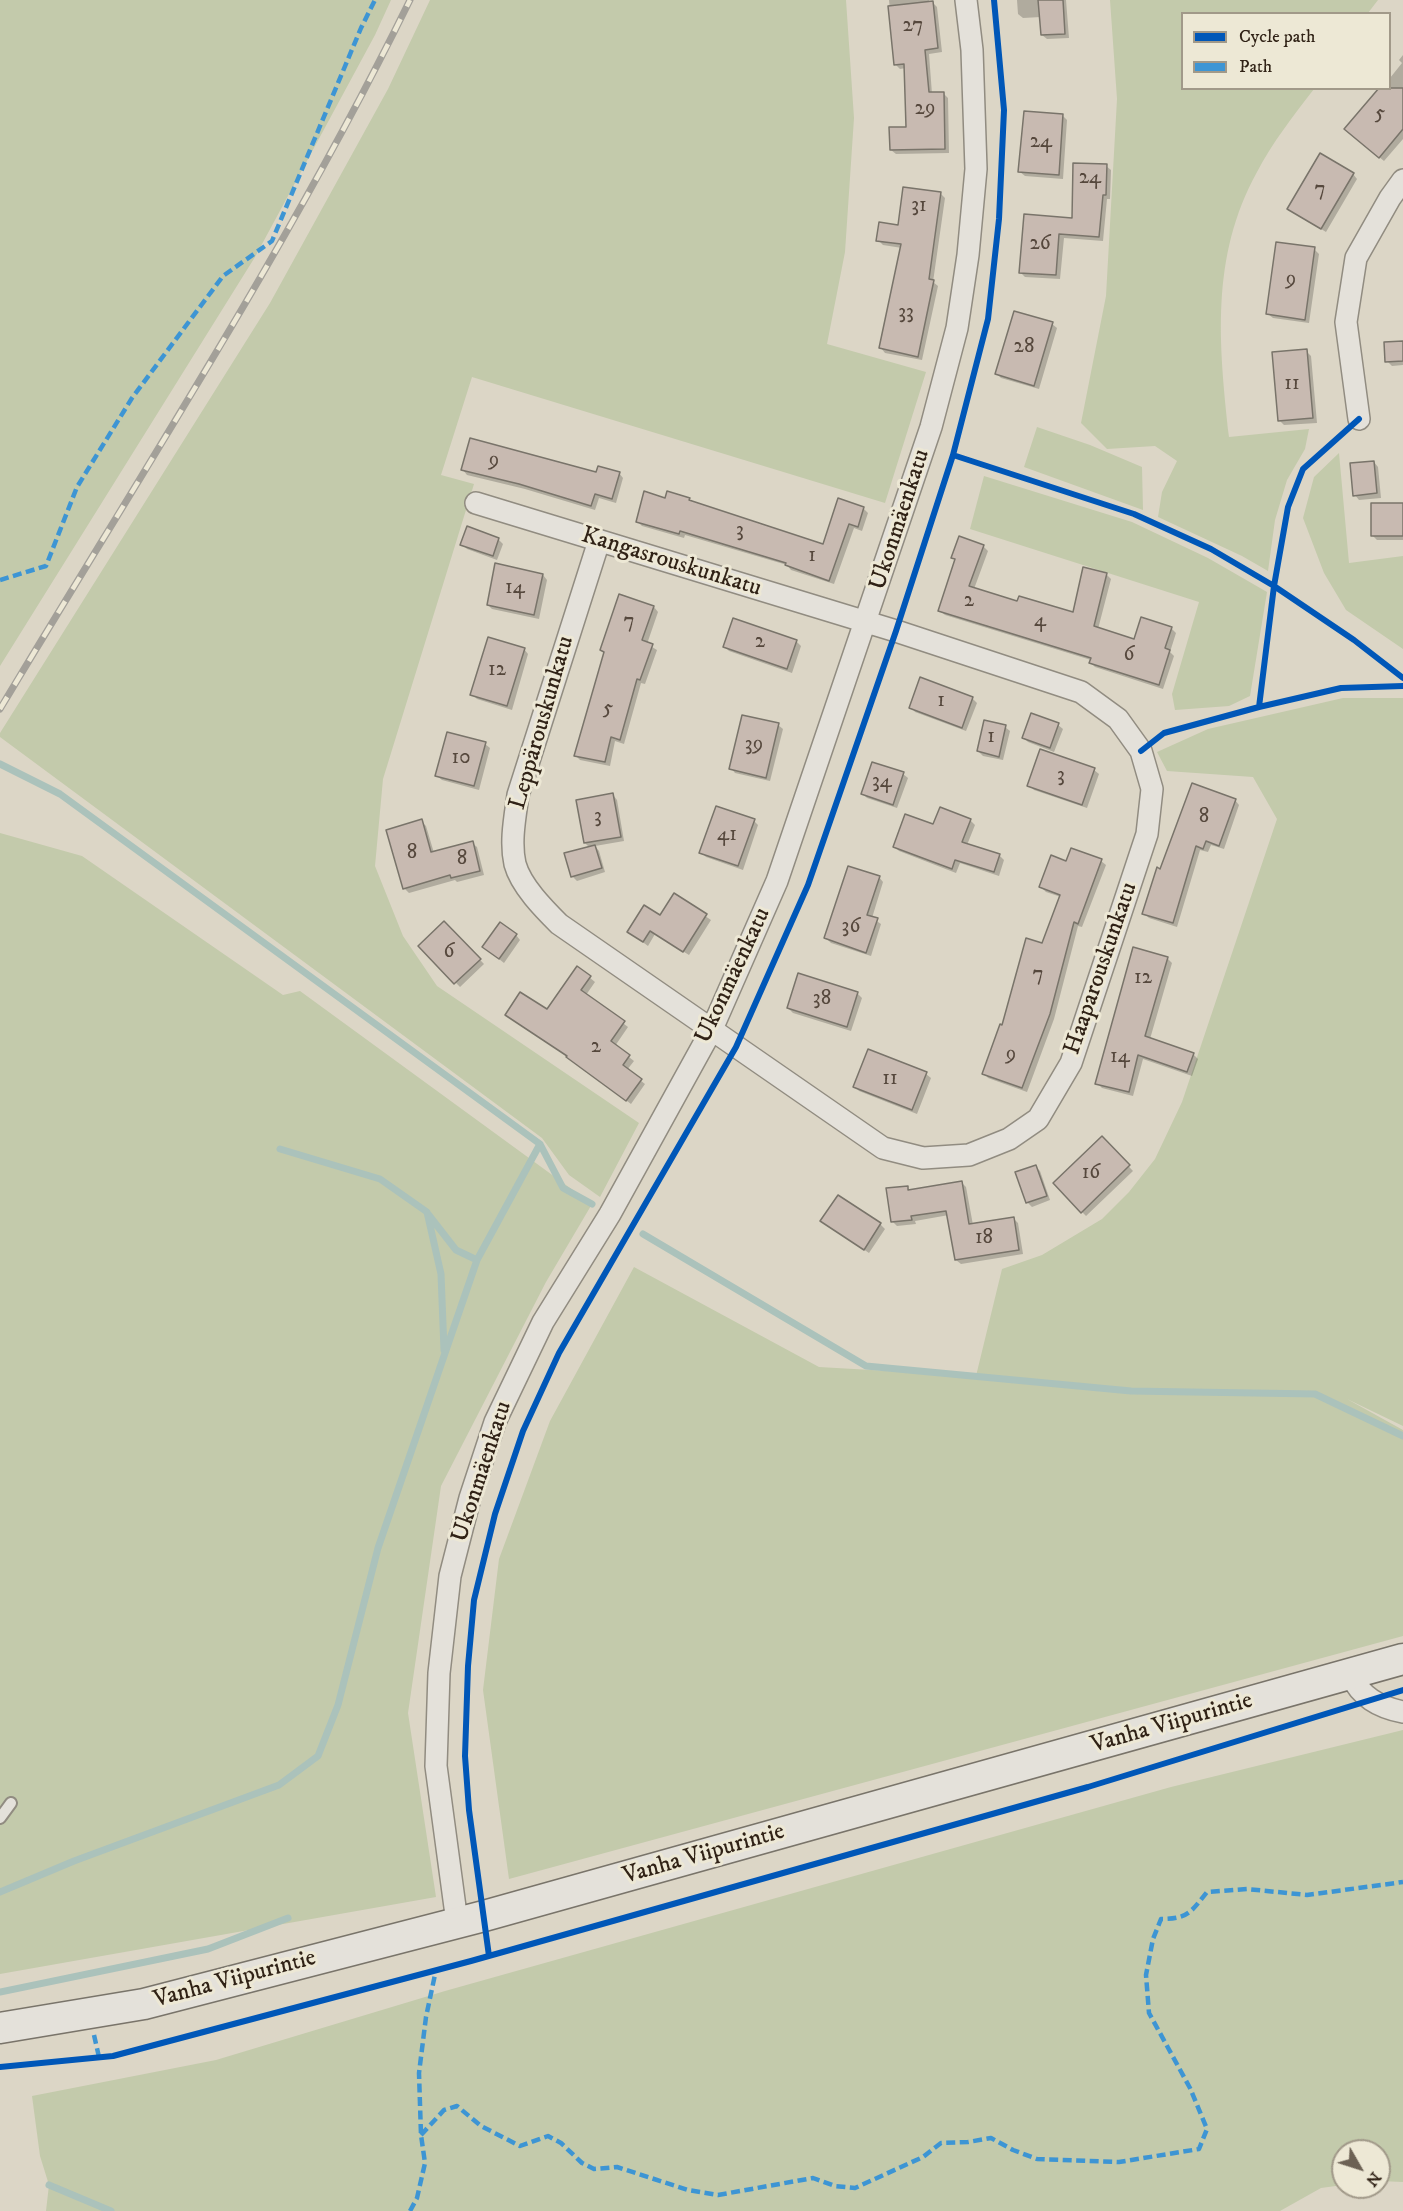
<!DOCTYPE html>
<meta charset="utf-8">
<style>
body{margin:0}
#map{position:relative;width:1403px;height:2211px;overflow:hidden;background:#dcd6c6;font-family:"IM FELL DW Pica",serif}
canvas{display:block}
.legend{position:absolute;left:1181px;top:12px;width:210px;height:78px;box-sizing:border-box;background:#ede8d5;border:2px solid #a19989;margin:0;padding:8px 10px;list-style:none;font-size:18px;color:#302216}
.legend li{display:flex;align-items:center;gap:12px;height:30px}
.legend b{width:30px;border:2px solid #a19989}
.north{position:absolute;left:1331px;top:2139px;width:60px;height:60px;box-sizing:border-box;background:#ede8d5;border:2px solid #a19989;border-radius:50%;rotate:129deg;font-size:16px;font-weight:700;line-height:24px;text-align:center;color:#302216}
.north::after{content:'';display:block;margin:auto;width:21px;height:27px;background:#6c6154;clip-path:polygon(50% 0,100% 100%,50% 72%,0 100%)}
</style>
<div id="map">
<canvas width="1403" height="2211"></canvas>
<ul class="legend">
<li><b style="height:8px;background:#0057b8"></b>Cycle path</li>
<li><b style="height:8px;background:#3d95d4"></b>Path</li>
</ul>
<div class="north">N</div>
</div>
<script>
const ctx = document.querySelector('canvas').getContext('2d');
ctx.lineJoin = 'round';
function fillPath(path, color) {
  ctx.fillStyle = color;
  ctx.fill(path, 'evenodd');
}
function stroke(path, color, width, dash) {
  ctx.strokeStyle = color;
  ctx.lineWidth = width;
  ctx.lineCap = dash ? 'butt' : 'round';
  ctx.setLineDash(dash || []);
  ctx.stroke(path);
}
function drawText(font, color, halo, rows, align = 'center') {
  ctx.font = font + ' "IM FELL DW Pica",serif';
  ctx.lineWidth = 6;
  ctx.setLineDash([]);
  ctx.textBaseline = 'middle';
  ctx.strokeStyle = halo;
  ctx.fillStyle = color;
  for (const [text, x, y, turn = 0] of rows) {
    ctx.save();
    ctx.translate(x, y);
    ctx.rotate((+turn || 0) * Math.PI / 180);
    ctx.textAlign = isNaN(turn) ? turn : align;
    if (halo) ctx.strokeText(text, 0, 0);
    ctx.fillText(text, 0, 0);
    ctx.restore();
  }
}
const green = new Path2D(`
 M0,0H391L375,35L255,257L0,666Z
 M430,0H846L854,118L845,252L827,344L926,372L885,503L472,377L441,475L474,484L383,779L375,866L403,936L437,986L639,1123L600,1197L569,1175L542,1138L0,737V733L270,303L388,89Z
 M1110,0H1378L1368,13L1182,14V88L1314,89C1294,115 1272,143 1257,172C1210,257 1219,345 1229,437L1309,429L1305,449L1287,480L1275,520L1268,571L1242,556L1158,517L1162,492L1177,461L1155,446L1107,449L1081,423L1106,296L1117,99Z
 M1037,427L1090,445L1142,467L1143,510L1024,467Z
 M1339,453L1349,563L1403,556V649L1346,610L1324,573L1303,518L1314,477Z
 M984,476L1132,522L1208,558L1267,592L1250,696L1229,706L1175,710L1172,694L1199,602L970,529Z
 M1343,698H1403V1426L1347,1399L1403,1430V1636L509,1879L483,1690L499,1559L550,1421L634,1267L819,1367L976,1376L1002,1269L1042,1255L1102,1219L1129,1192L1155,1159L1182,1102L1277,819L1253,777L1167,771L1157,752L1208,729Z
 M0,833L82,856L283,995L300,991L592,1204L546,1282L441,1486L408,1713L436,1897L0,1974Z
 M1403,1730V2182L1379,2181V2151H1343V2185L1321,2188L1280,2211H46L49,2185L40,2156L32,2096L216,2060L445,1991L1171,1787Z`);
const shadow = new Path2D(`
 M889,0H929L930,3H933L937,7L942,52L929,54L932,94L943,93L948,98L949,153L896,154L891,150L908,128L906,68L900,69L895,64Z
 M1017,0H1066L1069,38L1047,39L1042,35L1041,17L1023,18L1018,14Z
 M1403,55V139L1384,161L1351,134L1390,88V78L1402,63L1399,60Z
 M1063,116L1067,120L1063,179L1025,176L1020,172Z
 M1106,166L1111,170L1110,199H1107L1103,241L1064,238L1060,279L1025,277L1020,272L1074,220Z
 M1353,174L1357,179L1326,232L1289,209Z
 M940,193L945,198L933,282L938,286L922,360L885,353L881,348L902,248L883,245L878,240L899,227Z
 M1314,249L1319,254L1309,323L1273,318L1268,314Z
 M1052,324L1057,328L1039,389L1001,378L997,374Z
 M1403,342V365L1392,366L1387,361Z
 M1306,351L1311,356L1317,423L1284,425L1279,420Z
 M1374,462L1378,467L1381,498L1359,500L1355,495Z
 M463,470L619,473L623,478L616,503L599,498L595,510L525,489L467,475Z
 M668,493L689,499L694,503L824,546L863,508L868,513L862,531L854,528L834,584L791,570L787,565L685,535L684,538L642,526L637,521L666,499Z
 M1403,505V540H1377L1372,535Z
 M498,539L503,544L497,560L467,549L462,544Z
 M983,546L988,551L974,589L1018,603L1074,614L1106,574L1111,579L1098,629L1135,641L1171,628L1176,633L1170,652L1174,656L1163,689L1095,667L1091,663V660L945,615L940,611L956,561L953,558Z
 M496,565L543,575L547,580L539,619L492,609L487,604Z
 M654,607L658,612L647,644L657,650L645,684L641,683L624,744L615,741L610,766L580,760L576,756L605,654L601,649Z
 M796,641L801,646L792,673L729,651L725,647Z
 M524,649L528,654L512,710L477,699L472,694Z
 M972,698L977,703L966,731L915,712L911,707Z
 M778,725L783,729L770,781L735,773L731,768Z
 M1058,725L1063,729L1054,752L1028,742L1023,737Z
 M1005,727L1010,731L1003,760L983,756L978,751Z
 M485,744L490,748L479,790L442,780L437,776Z
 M1041,751L1094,770L1099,774L1087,808L1034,790L1029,785Z
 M903,774L908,778L897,808L867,798L863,794Z
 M613,795L617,800L624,841L595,846L599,851L605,872L577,881L572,876L590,848L585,843Z
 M1235,800L1239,805L1224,849L1211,845L1208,852L1200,850L1177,927L1149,918L1144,913L1161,870Z
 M970,820L975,825L967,845L999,855L1004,860L999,876L960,863L956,873L899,851L894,846L934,826Z
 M421,821L426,826L434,853L472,843L477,847L484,875L457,882L455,880L409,893L404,888Z
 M754,821L758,825L743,870L706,857L701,852Z
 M1101,861L1106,865L1082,927L1078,926L1054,1019L1027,1092L988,1078L984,1073L1003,1027L1043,944L1061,897L1046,892L1041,887L1067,862Z
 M879,877L883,882L872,918L881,924L871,956L831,943L826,938Z
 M674,895L711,920L689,955L655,934L648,946L629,932L661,917Z
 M444,923L484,964L460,987L420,946Z
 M516,935L520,940L504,963L489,951Z
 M1167,958L1172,963L1150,1039L1193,1054L1198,1059L1192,1076L1143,1059L1133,1096L1102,1088L1097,1083Z
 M578,968L595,982L586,995L628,1027L615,1046L634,1061L627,1070L645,1084L631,1104L568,1057L507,1015L547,1011Z
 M857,993L862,998L851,1031L793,1013L788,1008Z
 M926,1074L931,1078L917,1114L859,1091L855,1087Z
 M1102,1138L1133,1171L1086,1216L1055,1184Z
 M1035,1166L1040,1171L1050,1200L1032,1207L1027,1202Z
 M962,1183L966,1187L973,1225L1013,1218L1018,1223L1023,1254L961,1264L956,1260L949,1215L915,1221L916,1224L897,1226L892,1221L907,1187L911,1191Z
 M822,1221L880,1224L885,1229L869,1253Z`);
const stream = new Path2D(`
 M0,764L60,794L540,1144L563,1188L592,1204
 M280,1149L380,1179L427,1212L441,1274L444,1350
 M428,1214L456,1250L477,1260
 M643,1234L866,1366L1131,1391L1315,1394L1403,1436
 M0,1892L74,1861L279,1785L318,1756L338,1705L378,1548L477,1260L540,1144
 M0,1992L208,1949L288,1918
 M49,2185L111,2211`);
const building = new Path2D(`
 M1038,0H1063L1065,34L1041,35Z
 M933,1L938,48L925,50L929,92H944L945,149L890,150L889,127H906L904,64L894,65L888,6Z
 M1379,88H1403V129L1379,158L1344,129Z
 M1024,111L1063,114L1059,175L1018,172Z
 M1320,153L1354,173L1321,229L1287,209Z
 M1073,163L1107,164L1106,195H1103L1099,237L1059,234L1056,275L1019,273L1024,214L1072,218Z
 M903,187L941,192L929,279L934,280L918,357L879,348L901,244L876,241L879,222L898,225Z
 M1276,242L1315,247L1305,320L1266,314Z
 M1014,311L1053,322L1034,386L995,374Z
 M1403,341V361L1385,362L1384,342Z
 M1307,349L1313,418L1278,421L1272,352Z
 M470,438L596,472L598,466L620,472L612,499L595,494L591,506L519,484L461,470Z
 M1374,461L1377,493L1353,496L1350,463Z
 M644,491L665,498L667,491L690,498L689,500L823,544L838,498L864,507L858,527L849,524L829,581L785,565L786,563L680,531L679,534L636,522Z
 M1371,503H1403V536H1371Z
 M467,526L499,538L493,556L460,545Z
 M959,536L984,545L969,586L1017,601L1019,596L1073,612L1083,567L1107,573L1094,626L1134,639L1141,617L1172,627L1165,648L1170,650L1159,685L1089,663L1091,658L938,611L955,559L951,558Z
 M495,563L543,574L534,615L487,605Z
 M619,594L654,606L642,640L653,644L640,680L637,679L620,740L611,737L605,762L574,756L604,652L600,650Z
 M733,618L797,640L787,669L723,647Z
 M488,637L525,648L507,706L470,695Z
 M920,677L973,697L962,728L909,708Z
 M1031,713L1059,723L1050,748L1022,738Z
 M742,715L779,723L766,778L729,769Z
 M984,720L1006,725L999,757L977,751Z
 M447,732L486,742L474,786L435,776Z
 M1040,749L1095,768L1082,805L1027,786Z
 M872,762L904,772L893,805L861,794Z
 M1192,783L1236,799L1219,846L1206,841L1203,849L1196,846L1173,923L1142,914L1157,867L1160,869Z
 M613,793L621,837L584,843L576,800Z
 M716,806L755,819L738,866L699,853Z
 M940,807L971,819L962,842L1000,854L994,872L955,860L952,869L893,847L905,814L933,824Z
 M422,819L431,852L473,841L480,871L451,878L450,875L403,889L386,830Z
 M595,845L602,868L571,877L564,853Z
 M1071,848L1102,859L1078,924L1074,922L1050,1014L1022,1088L982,1074L1000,1024L1002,1025L1026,938L1042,943L1060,895L1039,887L1051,855L1066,861Z
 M848,866L880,876L867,915L878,918L866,953L824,938Z
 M674,893L707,914L683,952L650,931L643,942L627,932L644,905L660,915Z
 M444,921L481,959L454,984L418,946Z
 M500,922L517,934L499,959L482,947Z
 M1133,947L1168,957L1145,1036L1194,1053L1187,1072L1138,1055L1129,1092L1095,1084Z
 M577,966L591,976L581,990L625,1021L611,1041L630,1055L623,1065L642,1079L626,1101L566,1057L567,1056L505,1015L520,992L547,1009Z
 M798,973L858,992L847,1027L787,1008Z
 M868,1049L927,1072L912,1110L853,1087Z
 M1102,1136L1130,1165L1081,1213L1053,1183Z
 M1036,1165L1047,1196L1026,1203L1015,1172Z
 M962,1181L969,1224L1014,1217L1019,1250L955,1260L946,1211L911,1216L912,1220L891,1222L886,1188L908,1186V1190Z
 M838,1195L881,1223L864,1250L820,1221Z`);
const lane = new Path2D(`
 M0,1818L11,1803`);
const street = new Path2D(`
 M1359,419L1346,322L1356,258L1390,198L1403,180
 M476,503L896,631L1081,692L1118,719L1141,751L1152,789L1147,834L1071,1063L1038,1119L1009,1139L969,1155L923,1158L883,1148L559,924C544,909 521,886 515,864C510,842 515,817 518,795L599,541
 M1350,1674C1361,1697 1378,1707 1403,1712
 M457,1922L436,1766L439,1673L450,1576L470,1498L495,1422L543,1322L610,1214L712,1029L777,881L931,427L957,328L968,255L976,169L972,50L966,0`);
const secondary = new Path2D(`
 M0,2028L144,2004L484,1916L1403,1659`);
const rail = new Path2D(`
 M0,709C140,475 290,245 410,0`);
const quiet = new Path2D(`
 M0,580L46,566L77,487L132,398L223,276L272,241L361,28L375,0
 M94,2035L99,2057
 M421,2135L444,2110L457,2106L481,2126L520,2146L548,2136L561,2143L582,2163L594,2169L617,2167L688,2190L718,2195L813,2178L835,2186L855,2188L923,2157L941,2143L968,2142L991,2138L1013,2150L1037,2159L1119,2162L1199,2149L1207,2129L1190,2088L1149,2013L1146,1975L1153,1939L1161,1919C1188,1919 1191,1912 1207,1892L1247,1889L1307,1895L1403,1882
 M410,2211L417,2198L425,2163L421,2135L419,2073L426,2017L436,1970`);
const cycleway = new Path2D(`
 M953,455L1134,514L1211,549L1274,586L1354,640L1403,678
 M1259,707L1274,586L1288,507L1303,469L1359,419
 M1141,751L1164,733L1259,707L1341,688L1403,686
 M489,1956L469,1810L465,1756L468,1666L474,1600L495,1514L523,1431L559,1353L736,1047L808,885L896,631L953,455L988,319L999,219L1004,110L994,0
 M0,2067L113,2056L471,1961L1088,1787L1403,1690`);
const numberNames = [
 ["27",913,27],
 ["29",925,110],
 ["5",1380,115],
 ["24",1041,143],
 ["24",1090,179],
 ["7",1320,191],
 ["31",919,207],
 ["26",1040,245],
 ["9",1291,281],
 ["33",906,314],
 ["28",1024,348],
 ["11",1292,385],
 ["9",494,462],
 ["3",740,532],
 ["1",812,557],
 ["14",515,589],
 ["2",969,602],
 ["4",1040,622],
 ["7",629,623],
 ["2",760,643],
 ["6",1129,656],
 ["12",497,671],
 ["1",941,702],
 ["5",608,710],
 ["1",991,738],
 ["39",754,746],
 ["10",461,759],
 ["3",1061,777],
 ["34",882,783],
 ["3",598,818],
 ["8",1204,818],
 ["41",727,836],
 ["8",412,854],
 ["8",462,860],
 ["36",851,928],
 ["6",449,953],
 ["7",1038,976],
 ["12",1143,979],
 ["38",822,1000],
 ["2",596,1048],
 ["9",1011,1056],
 ["14",1120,1058],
 ["11",890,1080],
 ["16",1091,1174],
 ["18",984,1239]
];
const streetNames = [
 ["Ukonmäenkatu",901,520,-72],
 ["Kangasrouskunkatu",671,563,17],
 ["Leppärouskunkatu",543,723,-74],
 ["Haaparouskunkatu",1102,969,-71],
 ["Ukonmäenkatu",734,976,-65],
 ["Ukonmäenkatu",483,1472,-72],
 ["Vanha Viipurintie",1172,1724,-16],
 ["Vanha Viipurintie",704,1855,-16],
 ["Vanha Viipurintie",235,1980,-15]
];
fillPath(green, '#c3caab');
fillPath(shadow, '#0003');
stroke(stream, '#abc2bb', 7);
fillPath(building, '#c8bab1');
stroke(building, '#79746a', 1.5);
stroke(lane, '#918c81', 14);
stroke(street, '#918c81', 24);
stroke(secondary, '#79746a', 33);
stroke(lane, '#e4e1da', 10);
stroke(street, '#e4e1da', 21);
stroke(secondary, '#e4e1da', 30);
stroke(rail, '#a3a099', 7);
stroke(rail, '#ede8d5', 4.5, [14]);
stroke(quiet, '#3d95d4', 4.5, [9, 4.5]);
stroke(cycleway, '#0057b8', 6);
drawText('21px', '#56483d', null, numberNames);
drawText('24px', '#302216', '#ede8d5', streetNames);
</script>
